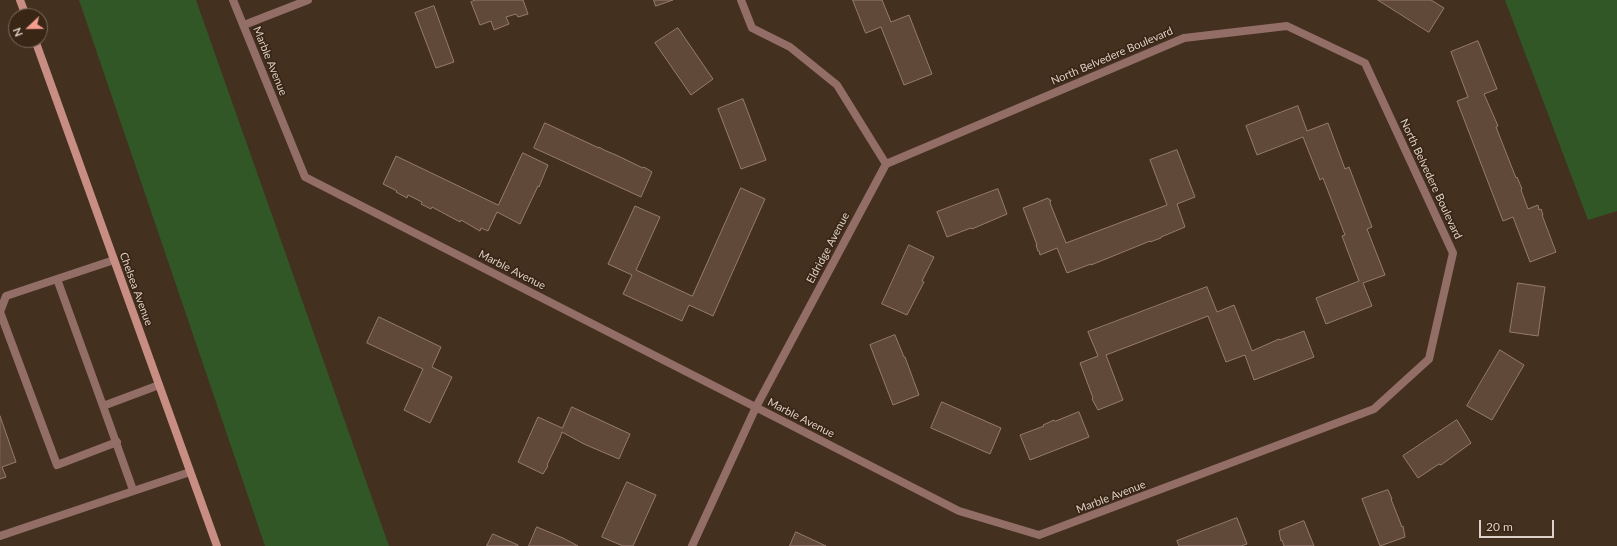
<!DOCTYPE html>
<style>
body{margin:0}
#map{position:relative;width:1617px;height:546px;overflow:hidden;background:#44301f;font-family:Lato,sans-serif}
canvas{display:block}
.north{position:absolute;left:8px;top:8px;width:40px;height:40px;box-sizing:border-box;background:#392615;border:1px solid #7b6a5c;border-radius:50%;rotate:248deg;font-size:11px;font-weight:700;line-height:16px;text-align:center;color:#ded1c7}
.north::after{content:'';display:block;margin:auto;width:14px;height:18px;background:#f59d8f;clip-path:polygon(50% 0,100% 100%,50% 72%,0 100%)}
.scale{position:absolute;left:1479px;top:520px;width:75px;height:18px;box-sizing:border-box;border:2px solid #ded1c7;border-top:0;padding-left:5px;font-size:12px;line-height:14px;white-space:nowrap;color:#ded1c7;-webkit-text-stroke:3px #392615;paint-order:stroke}
</style>
<div id="map">
<canvas width="1617" height="546"></canvas>
<div class="north">N</div>
<div class="scale">20 m</div>
</div>
<script>
const ctx = document.querySelector('canvas').getContext('2d');
ctx.lineJoin = 'round';
function fillPath(path, color) {
  ctx.fillStyle = color;
  ctx.fill(path, 'evenodd');
}
function stroke(path, color, width, dash) {
  ctx.strokeStyle = color;
  ctx.lineWidth = width;
  ctx.lineCap = dash ? 'butt' : 'round';
  ctx.setLineDash(dash || []);
  ctx.stroke(path);
}
function drawText(font, color, halo, rows, align = 'center') {
  ctx.font = font + ' Lato,sans-serif';
  ctx.lineWidth = 3.5;
  ctx.setLineDash([]);
  ctx.textBaseline = 'middle';
  ctx.strokeStyle = halo;
  ctx.fillStyle = color;
  for (const [text, x, y, turn = 0] of rows) {
    ctx.save();
    ctx.translate(x, y);
    ctx.rotate((+turn || 0) * Math.PI / 180);
    ctx.textAlign = isNaN(turn) ? turn : align;
    if (halo) ctx.strokeText(text, 0, 0);
    ctx.fillText(text, 0, 0);
    ctx.restore();
  }
}
const green = new Path2D(`
 M79,0H196L389,546H265Z
 M1505,0H1617V211L1588,220Z`);
const building = new Path2D(`
 M476,0H523L528,14L518,17L516,14L506,17L509,24L494,30L491,21L480,25L471,2Z
 M654,0H673L656,6Z
 M853,0H882L891,22L909,15L932,74L904,85L881,27L866,33Z
 M1378,0H1431L1444,8L1429,32Z
 M434,6L454,62L436,68L415,13Z
 M678,28L713,79L691,95L655,43Z
 M1478,41L1497,89L1484,94L1498,126L1496,127L1516,178L1517,177L1522,189L1521,190L1528,209L1538,205L1539,210L1541,209L1543,215H1542L1556,252L1530,262L1513,217L1503,221L1457,101L1468,97L1451,52Z
 M743,99L766,160L741,169L718,109Z
 M1298,106L1307,131L1328,123L1345,169L1349,167L1372,227L1367,229L1385,275L1363,283L1372,306L1326,324L1316,298L1359,281L1342,236L1345,235L1323,178L1320,180L1303,137L1257,155L1246,126Z
 M545,123L599,148V147L604,150L616,155L643,168L644,167L649,170L652,172L641,197L534,148Z
 M1177,150L1195,197L1177,204L1185,227L1161,237V238L1150,242V241L1091,265V264L1067,273L1057,248L1040,255L1039,251H1038L1036,245H1037L1023,208L1048,198L1049,200H1051L1050,203L1066,243L1167,205L1150,160Z
 M523,153L548,165L539,187L538,186L520,224L497,212L488,231L481,228L480,231L461,220L460,222L432,207L431,209L421,204L422,202L408,195L407,198L396,192L397,191L383,184L396,156L498,205Z
 M741,188L765,199L713,316L689,305L682,321L623,294L632,275L608,264L635,206L660,217L636,270L692,296Z
 M998,189L1007,214L972,229L971,228L947,237L937,212Z
 M909,245L934,257L922,281L924,282L907,315L882,304Z
 M1518,283L1545,287L1538,336L1510,332Z
 M1207,287L1217,312L1234,305L1252,351L1279,339L1280,340L1304,331L1314,357L1254,380L1245,355L1226,362L1208,316L1106,355L1123,400L1098,410L1092,399L1093,398L1080,363L1098,356L1088,332Z
 M379,317L441,347L432,367L452,377L430,423L404,410L423,369L367,343Z
 M895,335L904,357H905L919,395L893,405L870,345Z
 M1500,350L1524,365L1492,420L1467,406Z
 M942,402L1001,428L990,454L931,428Z
 M572,407L630,434L619,459L584,444L562,432L560,438L547,465L548,466L543,474L518,462L538,417L562,428Z
 M1079,412L1089,437L1030,460L1020,435L1044,426L1043,425L1054,420L1055,421Z
 M0,416L16,462L2,467L6,477L0,479Z
 M1457,420L1471,443L1441,465L1439,464L1418,478L1403,456Z
 M627,482L656,495L633,546H623L602,537Z
 M1388,490L1392,499H1391L1402,527L1403,526L1405,537L1380,546L1362,499Z
 M1237,518L1247,544L1241,546H1179L1177,541Z
 M1304,521L1314,546H1284L1282,540L1281,541L1279,531Z
 M537,527L563,538L578,546H529Z
 M796,532L826,546H790Z
 M493,534L518,545V546H487Z`);
const lane = new Path2D(`
 M114,260L57,279L103,406L159,385
 M57,279L6,296L0,312L57,465L117,442
 M103,406L133,490
 M0,536L190,472`);
const street = new Path2D(`
 M233,0L305,177L959,511L1039,535L1374,409L1429,359L1453,253L1365,63L1287,26L1184,38L886,164
 M244,25L308,0
 M692,546L756,407L886,164L837,85L790,47L752,28L741,0`);
const secondary = new Path2D(`
 M20,0L26,16
 M35,40L217,546`);
const streetNames = [
 ["North Belvedere Boulevard",1112,56,-23],
 ["Marble Avenue",270,61,68],
 ["North Belvedere Boulevard",1431,179,65],
 ["Eldridge Avenue",828,248,-62],
 ["Marble Avenue",512,270,27],
 ["Chelsea Avenue",136,289,70],
 ["Marble Avenue",801,418,27],
 ["Marble Avenue",1111,497,-21]
];
fillPath(green, '#305725');
fillPath(building, '#61493a');
stroke(building, '#967b6c', 1);
stroke(lane, '#936e67', 8);
stroke(street, '#936e67', 8);
stroke(secondary, '#c88d83', 8);
drawText('11px', '#ded1c7', '#392615', streetNames);
</script>
